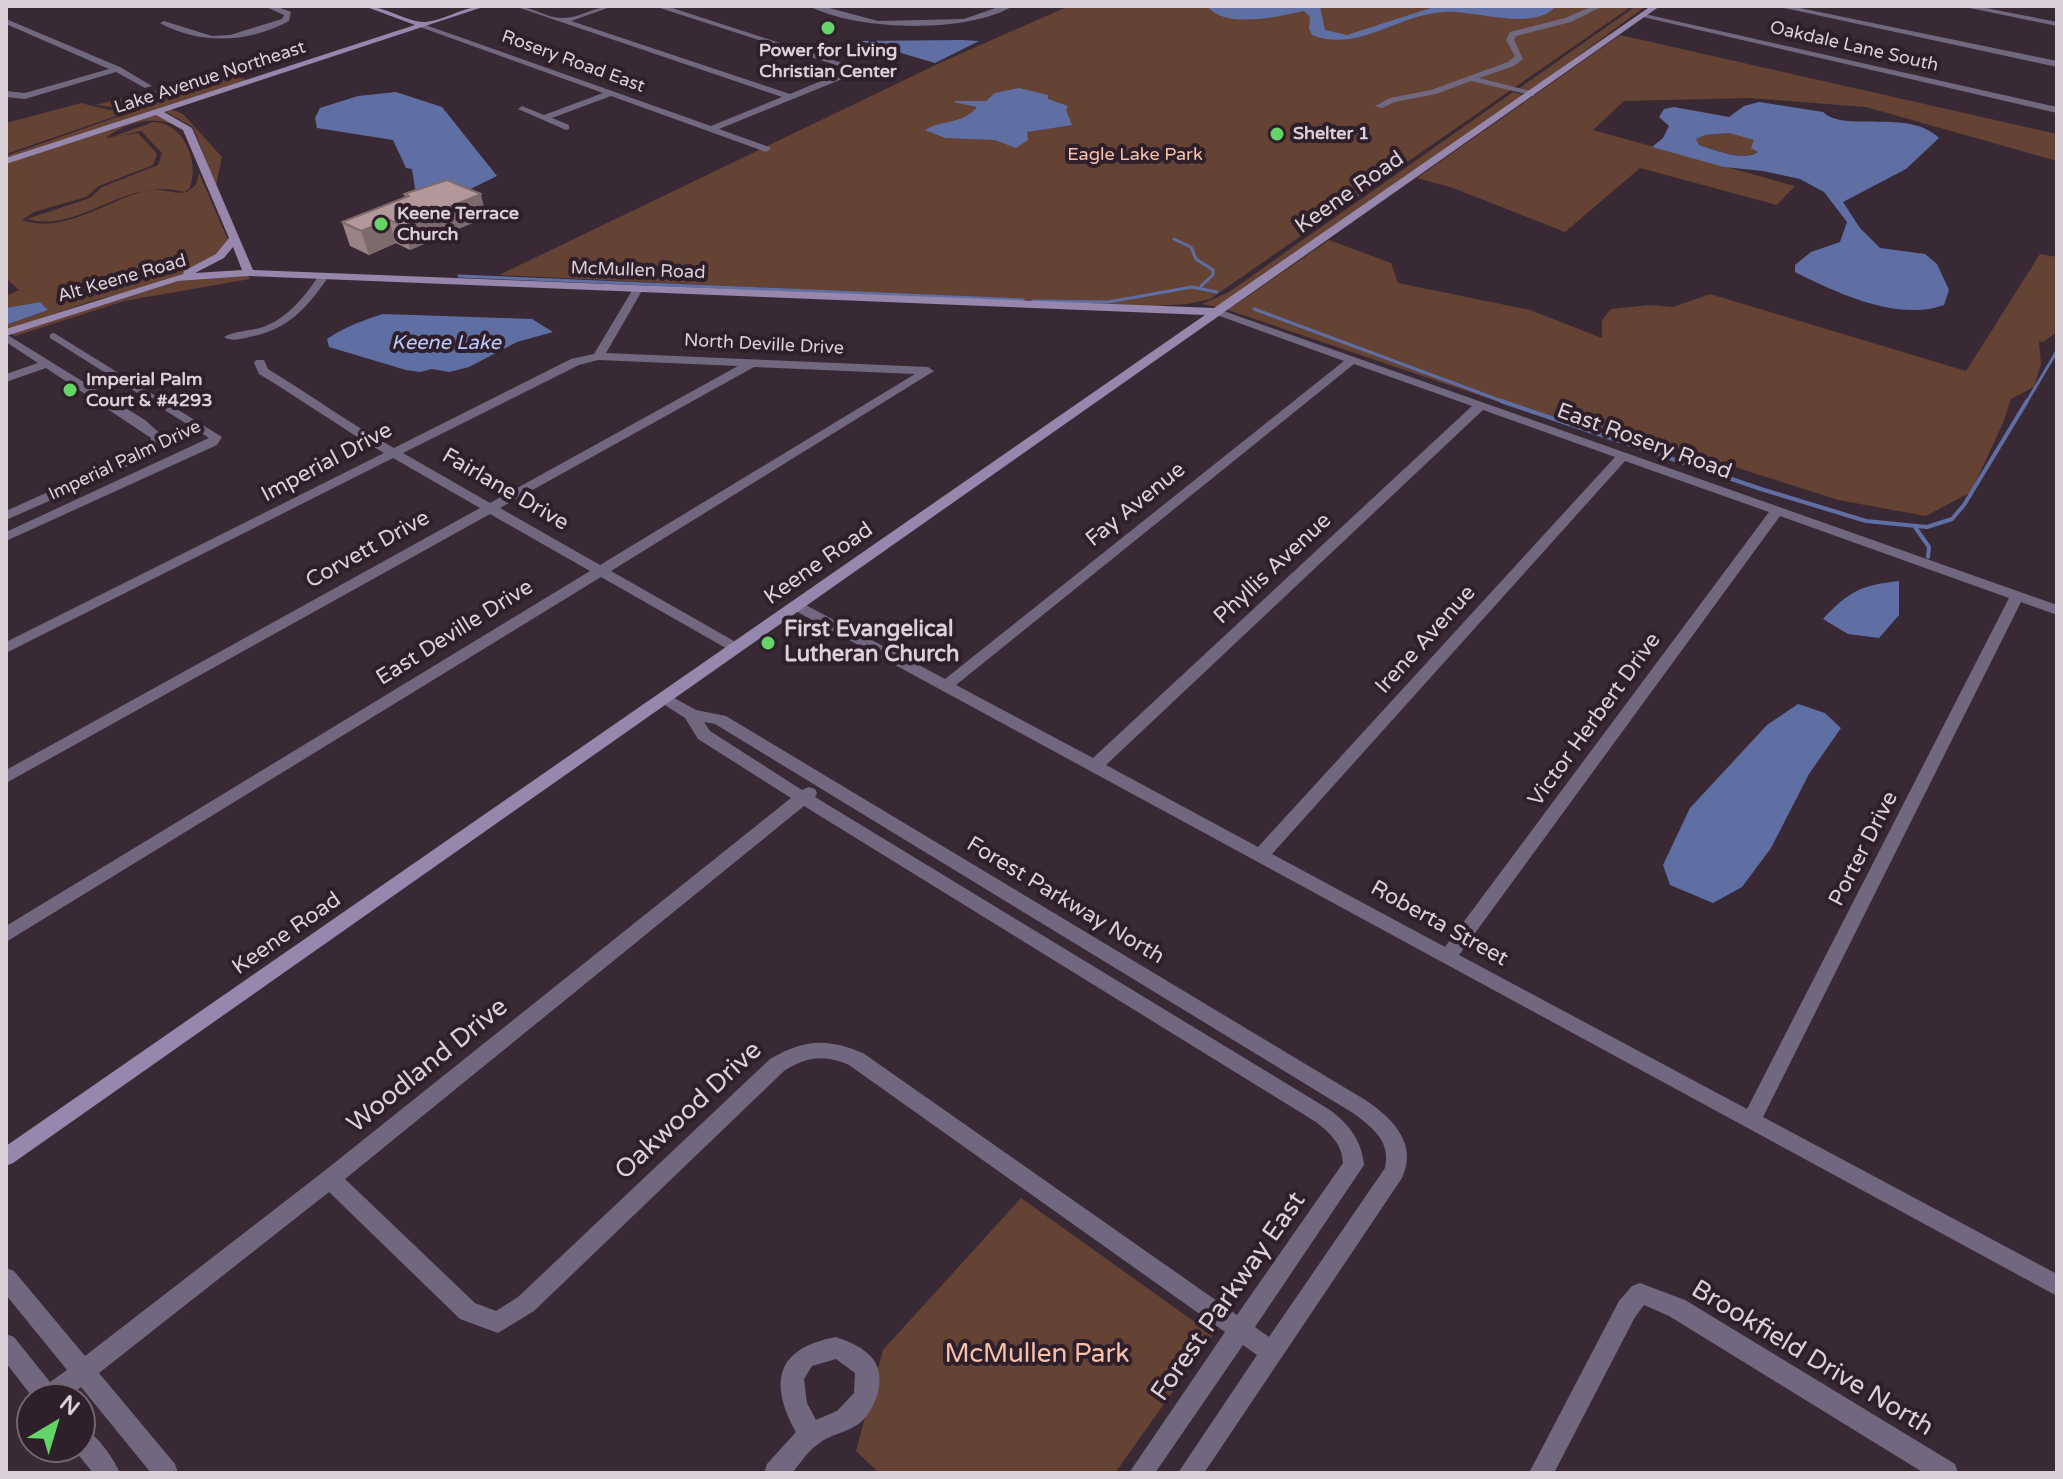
<!DOCTYPE html>
<style>
body{margin:0}
#map{position:relative;width:2063px;height:1479px;overflow:hidden;background:#392935;font-family:"Varela Round",sans-serif}
canvas{display:block}
.frame{position:absolute;inset:0;border:8px solid #dbd0d7;pointer-events:none}
.north{position:absolute;left:16px;top:1383px;width:80px;height:80px;box-sizing:border-box;background:#2f1f2b;border:2px solid #746670;border-radius:50%;rotate:38deg;font-size:22px;font-weight:700;line-height:32px;text-align:center;color:#dbd0d7}
.north::after{content:'';display:block;margin:auto;width:28px;height:36px;background:#64d468;clip-path:polygon(50% 0,100% 100%,50% 72%,0 100%)}
</style>
<div id="map">
<canvas width="2063" height="1479"></canvas>
<div class="frame"></div>
<div class="north">N</div>
</div>
<script>
const ctx = document.querySelector('canvas').getContext('2d');
ctx.lineJoin = 'round';
function fillPath(path, color) {
  ctx.fillStyle = color;
  ctx.fill(path, 'evenodd');
}
function stroke(path, color, width, dash) {
  ctx.strokeStyle = color;
  ctx.lineWidth = width;
  ctx.lineCap = dash ? 'butt' : 'round';
  ctx.setLineDash(dash || []);
  ctx.stroke(path);
}
function drawText(font, color, halo, rows, align = 'center') {
  ctx.font = font + ' "Varela Round",sans-serif';
  ctx.lineWidth = 8;
  ctx.setLineDash([]);
  ctx.textBaseline = 'middle';
  ctx.strokeStyle = halo;
  ctx.fillStyle = color;
  for (const [text, x, y, turn = 0] of rows) {
    ctx.save();
    ctx.translate(x, y);
    ctx.rotate((+turn || 0) * Math.PI / 180);
    ctx.textAlign = isNaN(turn) ? turn : align;
    if (halo) ctx.strokeText(text, 0, 0);
    ctx.fillText(text, 0, 0);
    ctx.restore();
  }
}
const green = new Path2D(`
 M1069,6H1632L1210,299L1188,304L1152,306L499,275L944,61Z
 M1636,6H1646L1529,92L1518,89Z
 M1620,35L2057,134V161L1866,107L1749,98L1624,101L1593,130L1795,186L1777,205L1640,168L1565,232L1453,188L1417,178Z
 M234,76L248,80L6,159V156L120,116L130,109L95,105L206,79Z
 M1513,92L1524,95L1218,307L1202,304L1229,292Z
 M81,103L109,110L126,109L116,116L6,154V123Z
 M171,109L183,114L222,157L216,186L193,127L164,111Z
 M154,114L179,127L184,134C167,111 124,122 106,138L138,133L157,154L153,165L99,186L86,197L34,212L22,220C62,235 107,201 144,191C159,186 172,195 187,192L196,185L199,173L228,240C204,279 124,291 83,304C57,313 32,321 6,330V325L48,310L40,302L6,308V296L19,290L6,278V162Z
 M153,122C184,122 201,164 189,189L184,192C125,175 81,234 27,219L90,198L102,187L158,165L162,153L141,131L109,138Z
 M1729,133L1755,140L1759,151C1742,162 1717,150 1699,145L1695,139L1704,135Z
 M1329,240L1391,263L1398,283L1530,310L1602,338V320L1611,309L1650,305L1673,307L1710,294L1966,371L2040,254L2057,257V332L2043,342L2039,341L2041,364L2034,387L2011,399L2003,423L1971,492L1926,516L1838,500L1604,425L1599,436L1228,310Z
 M249,276L250,279L124,301L15,336L11,334L178,281Z
 M1021,1198L1213,1335L1115,1473H879L856,1451L883,1350Z`);
const water = new Path2D(`
 M1207,6H1320L1325,30L1347,35L1437,6H1556C1533,33 1474,9 1443,12C1397,15 1358,53 1312,35L1309,29L1310,17L1304,11C1279,16 1226,30 1207,6Z
 M962,40L979,41L935,63L860,41Z
 M1019,88L1048,95V99L1068,106L1066,110L1072,125L1027,132L1028,140L1016,148L995,140L945,138L925,130C943,119 962,125 977,107L953,102L956,101H986L995,93Z
 M396,92L442,107L497,176L452,198L417,201L412,169L406,168L393,140L317,128L315,118L320,108L358,96Z
 M1759,102L1823,112C1844,133 1909,108 1939,138L1906,169L1843,202L1860,228L1880,248L1925,254L1937,264L1949,290L1944,305C1898,322 1837,293 1795,272V265L1811,252L1840,242L1847,222L1824,192L1800,179L1763,171L1724,167L1652,147L1663,138L1669,126L1659,117L1664,109L1674,107L1729,117L1744,106ZM1729,133L1754,140L1751,148L1758,152C1742,162 1716,150 1699,145L1696,139L1705,135Z
 M40,302L48,310L6,325V308Z
 M383,314L532,319L553,332L517,342L469,367L449,372L432,369L420,372L406,370L329,347L327,339C344,327 364,320 383,314Z
 M1899,581V615L1879,638L1848,634L1823,619C1849,591 1862,585 1899,581Z
 M1798,704L1825,713L1841,728L1809,774L1771,848L1742,887L1713,903L1670,885L1663,865L1690,808L1767,725Z`);
const streamFar1 = new Path2D(`
 M1174,239L1191,247L1196,259L1213,270V275L1201,286
 M459,276L1023,300
 M1033,301L1108,302L1192,287L1217,292
 M1254,309L1507,403
 M2026,403L2057,351`);
const stream = new Path2D(`
 M1501,401L1761,489L1866,521L1927,527L1952,519L1964,505L2027,401
 M1915,527L1929,547L1928,557`);
const street = new Path2D(`
 M264,6H275L291,12L289,21C249,43 200,45 160,23L164,21L212,36L230,35L282,19L284,15Z
 M514,6C532,6 548,19 563,18C580,18 595,6 613,6L571,21L790,94L840,73L842,67L654,6H666L851,66L847,77L719,129L769,147L771,149L766,152L611,96L552,118L569,125V129L566,130L518,109L522,106L544,115L603,93L420,27V23L711,126L782,97Z
 M809,6H822L878,21L964,19L1001,6H1013C966,34 857,31 809,6Z
 M1593,6H1603L1571,22L1516,36L1514,40L1523,59L1514,66L1479,78L1534,92V96L1471,81L1436,94L1395,102L1382,108L1375,106L1390,98L1431,90L1508,62L1515,56L1506,40L1510,32L1565,18Z
 M1775,6H1790L2057,61V67Z
 M1960,6H1976L2057,22V26Z
 M1640,13L2057,107V113L1643,17Z
 M6,19L120,67L152,86L145,88L116,72L25,99L6,97V91L25,93L109,69L6,24Z
 M320,274L329,276C307,308 288,330 249,337C240,339 232,342 224,337C234,331 249,331 260,328C288,319 304,297 320,274Z
 M638,286L643,289L606,353L928,367L934,371L611,571L741,645L743,648L741,651H731L601,577L6,942V926L590,571L490,514L6,783V770L480,508L393,458L6,653V642L384,453C341,428 301,399 259,374L254,363L256,360H264L268,369C311,395 350,424 394,448L571,359L594,354L633,289ZM598,360L738,366L490,503L403,453L579,365ZM754,367L915,374L600,565L500,508Z
 M1218,309L2057,605V615L2021,602L1763,1117L2057,1274V1296L792,609L790,606L792,603H802L945,679L1344,361L1214,314L1212,312ZM1354,364L1472,406L1093,758L956,685ZM1483,410L1615,457L1258,847L1106,765ZM1625,461L1769,512L1445,947L1272,854ZM1780,516L2009,598L1747,1109L1459,955Z
 M54,333L222,437L217,445L6,541V532L209,438L50,338V334Z
 M6,334L145,420L164,437L160,449L151,456L6,520V511L141,450L150,444L151,438L46,368L6,382V374L38,363L6,342Z
 M665,693L696,710L726,716L1367,1101C1393,1119 1418,1144 1402,1178L1204,1473H1178L1257,1355L1243,1345L1155,1473H1129L1225,1332L849,1065C825,1054 806,1057 784,1071L534,1311L498,1333L460,1319L329,1192L99,1373L175,1464L178,1473H151L81,1387L66,1399H34L6,1363V1334L14,1337L50,1382L67,1370L6,1295V1268L14,1271L85,1356L323,1172L791,798L698,739L685,718L660,702L657,698ZM704,722L715,724L1353,1113C1373,1128 1391,1141 1385,1168L1269,1337L1255,1327L1364,1165C1362,1141 1349,1124 1330,1110L815,797L817,793L815,789L809,787L802,790L710,731ZM804,806L1316,1122C1331,1134 1342,1144 1343,1163L1237,1315L863,1053C826,1038 805,1039 770,1059L518,1297L496,1311L475,1303L345,1179Z
 M1640,1283L1685,1300L1955,1464L1958,1473H1924L1669,1316L1644,1305L1635,1317L1554,1473H1529L1619,1301L1632,1286Z
 M836,1337C850,1342 863,1347 873,1359C887,1377 876,1409 861,1422C848,1433 829,1434 817,1445C807,1452 800,1464 792,1473H764L767,1464L796,1432C768,1381 777,1348 836,1337ZM836,1359L855,1373L854,1393L837,1411L816,1420L807,1403L804,1379L812,1366Z
 M80,1426C96,1433 113,1457 120,1473H93L72,1447H80Z`);
const secondary = new Path2D(`
 M364,6C385,6 409,23 425,22C446,20 464,6 486,6L164,112L192,128L253,270L1214,308L1651,6H1660L13,1163L6,1166V1146L1205,315L249,276L178,281L6,336V329L183,274L184,271L216,254L229,238L183,130L156,115L6,164V158L415,25ZM233,247L242,270L195,273L224,258Z`);
const wall = new Path2D(`
 M404,194L486,217L410,250L396,243L369,255L350,246L342,222L405,197Z`);
const shadedWall = new Path2D(`
 M481,194L486,217L410,250L403,226Z
 M389,220L396,243L369,255L361,231Z`);
const building = new Path2D(`
 M447,180L481,194L403,226L389,220L361,231L342,222L409,196L404,194Z`);
const markers = [
 [828,28,8,"#64d468"],
 [1277,134,8,"#64d468"],
 [381,224,8,"#64d468"],
 [70,390,8,"#64d468"],
 [768,643,8,"#64d468"]
];
const farStreetnames = [
 ["Oakdale Lane South",1854,47,13],
 ["Rosery Road East",573,62,20],
 ["Lake Avenue Northeast",210,78,-18],
 ["McMullen Road",638,271,2],
 ["Alt Keene Road",122,279,-16],
 ["North Deville Drive",764,345,3],
 ["Imperial Palm Drive",125,461,-25]
];
const farPoinames = [
 ["Power for Living",828,51,"center"],
 ["Christian Center",828,72,"center"],
 ["Shelter 1",1293,134],
 ["Keene Terrace",397,214],
 ["Church",397,235],
 ["Imperial Palm",86,380],
 ["Court & #4293",86,401]
];
const farParknames = [
 ["Eagle Lake Park",1135,155]
];
const farWaternames = [
 ["Keene Lake",446,344]
];
const streetNames = [
 ["Keene Road",1350,193,-35],
 ["East Rosery Road",1644,442,20],
 ["Imperial Drive",327,463,-28],
 ["Fairlane Drive",505,490,30],
 ["Fay Avenue",1136,505,-39],
 ["Corvett Drive",368,550,-29],
 ["Keene Road",819,564,-35],
 ["Phyllis Avenue",1273,569,-43],
 ["East Deville Drive",455,633,-32],
 ["Irene Avenue",1426,640,-48],
 ["Victor Herbert Drive",1595,720,-54],
 ["Porter Drive",1864,849,-63],
 ["Forest Parkway North",1065,901,31],
 ["Roberta Street",1439,924,29],
 ["Keene Road",287,934,-35]
];
const poiNames = [
 ["First Evangelical",784,630],
 ["Lutheran Church",784,655]
];
const nearStreetnames = [
 ["Woodland Drive",428,1066,-39],
 ["Oakwood Drive",689,1111,-43],
 ["Forest Parkway East",1229,1297,-55],
 ["Brookfield Drive North",1812,1359,31]
];
const nearParknames = [
 ["McMullen Park",1037,1355]
];
fillPath(green, '#644234');
fillPath(water, '#5f6fa4');
stroke(streamFar1, '#5f6fa4', 3);
stroke(stream, '#5f6fa4', 4);
fillPath(street, '#71687f');
fillPath(secondary, '#9787ad');
fillPath(wall, '#9a8385');
fillPath(shadedWall, '#7d6a6c');
fillPath(building, '#b3989b');
stroke(building, '#7d6a6c', 2);
for (const [x, y, r, color] of markers) {
  const dot = new Path2D();
  dot.arc(x, y, r, 0, 2 * Math.PI);
  ctx.fillStyle = color;
  ctx.fill(dot);
  stroke(dot, '#2f1f2b', 3);
}
drawText('18px', '#dbd0d7', '#2f1f2b', farStreetnames);
drawText('bold 18px', '#dbd0d7', '#2f1f2b', farPoinames, 'left');
drawText('18px', '#f7c1aa', '#2f1f2b', farParknames);
drawText('italic 20px', '#bacafa', '#2f1f2b', farWaternames);
drawText('22px', '#dbd0d7', '#2f1f2b', streetNames);
drawText('bold 22px', '#dbd0d7', '#2f1f2b', poiNames, 'left');
drawText('26px', '#dbd0d7', '#2f1f2b', nearStreetnames);
drawText('26px', '#f7c1aa', '#2f1f2b', nearParknames);
</script>
